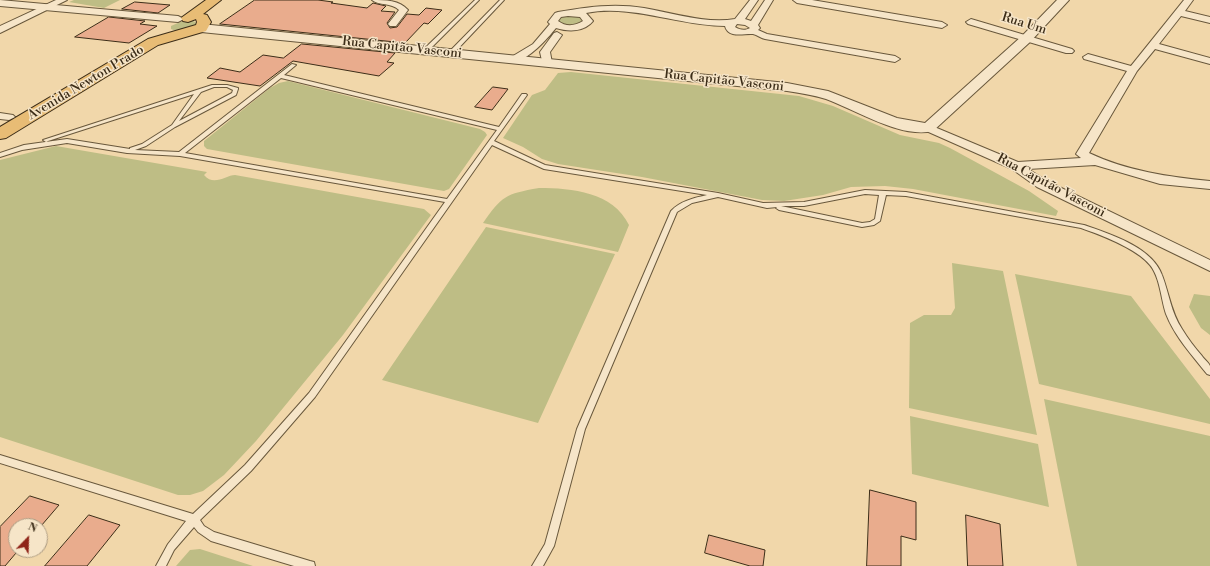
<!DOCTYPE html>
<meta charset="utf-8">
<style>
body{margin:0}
#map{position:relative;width:1210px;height:566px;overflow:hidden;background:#f1d7aa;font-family:"Libre Bodoni",serif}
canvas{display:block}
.north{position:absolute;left:8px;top:518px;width:40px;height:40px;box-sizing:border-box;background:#f6e5c8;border:1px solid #ac9b82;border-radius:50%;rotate:23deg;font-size:11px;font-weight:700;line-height:16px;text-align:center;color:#3c2d18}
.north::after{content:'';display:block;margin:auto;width:14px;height:18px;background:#8f2418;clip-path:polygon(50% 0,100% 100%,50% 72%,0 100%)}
</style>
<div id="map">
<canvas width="1210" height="566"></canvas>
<div class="north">N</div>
</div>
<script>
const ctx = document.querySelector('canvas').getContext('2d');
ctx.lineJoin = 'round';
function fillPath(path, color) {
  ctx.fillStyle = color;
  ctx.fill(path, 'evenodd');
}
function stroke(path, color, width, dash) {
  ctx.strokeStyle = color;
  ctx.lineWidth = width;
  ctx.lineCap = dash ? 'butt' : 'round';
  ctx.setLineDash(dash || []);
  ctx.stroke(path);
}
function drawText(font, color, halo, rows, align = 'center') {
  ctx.font = font + ' "Libre Bodoni",serif';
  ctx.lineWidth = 3;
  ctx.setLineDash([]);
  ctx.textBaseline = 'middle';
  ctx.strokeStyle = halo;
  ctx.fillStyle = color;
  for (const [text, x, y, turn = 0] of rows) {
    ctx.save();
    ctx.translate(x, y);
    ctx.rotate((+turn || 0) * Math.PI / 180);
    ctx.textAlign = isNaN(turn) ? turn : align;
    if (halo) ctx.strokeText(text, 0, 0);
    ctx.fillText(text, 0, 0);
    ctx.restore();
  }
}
const green = new Path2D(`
 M74,0H120L104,8L69,2Z
 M565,16L579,17L582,21C574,27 566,26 558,21L560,18Z
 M191,20L197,23L196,26L176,31L171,29V26L180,22Z
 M571,72L799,96L833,106L900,135L939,143L950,148L1029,191L1058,211L1056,216L913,189L885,186L851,187L823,195L784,201L762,200L642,177L558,164L542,159L523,147L503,138L532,95L545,90L558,73Z
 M288,81L480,129L485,132L487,135L449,189L444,191L207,149L204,146V141L270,88L279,83Z
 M56,146L207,172L204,175C214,187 226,175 235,175L424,209L431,215L343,335L256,441L224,475L203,491L190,495H178L0,437V160Z
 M539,188C572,188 613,192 629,225L618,252L483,223C502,196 505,194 539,188Z
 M486,227L615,254L538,423L382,380Z
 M952,263L1003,271L1037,435L909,408L910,323L924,315H951L955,308Z
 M1015,274L1131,296L1210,399V424L1039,384Z
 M1194,294L1210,296V335L1201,328L1189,307Z
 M1044,399L1210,436V566H1077Z
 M910,416L1038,444L1049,507L912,474Z
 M200,549L253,566H176L190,550Z`);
const building = new Path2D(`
 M255,0H318L333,2L331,3L367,8L373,3L386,6L381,11L395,12L387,23L390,28L397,27L407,14L419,15L426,8L442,10L428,24L424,23L405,43L220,24Z
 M135,2L170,5L158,13L122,9Z
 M109,17L145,21L140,24L157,26L129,43L75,37Z
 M302,44L395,53L387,62L394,63L379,76L293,61L260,86L207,78L220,68L240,72L263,55L283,58Z
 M493,87L508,89L492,110L475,107Z
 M870,490L916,502V540L901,536V566H867Z
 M30,496L59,505L41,526H16V553L5,566H0V527Z
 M89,515L120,525L87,566H45Z
 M966,515L1000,524L1003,566H968Z
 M709,535L765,550L763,566H750L705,553Z`);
const service = new Path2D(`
 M475,0H479L428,51H424V49Z
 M500,0H504L453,54H449V52Z
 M292,64L296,65L284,75L499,127L522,94H526L527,95L494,141L545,165L718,193L763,203L804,202L865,190L906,192L1084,225C1110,234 1152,247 1162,275C1169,293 1171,313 1182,329C1188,339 1195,348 1202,356C1204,359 1209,363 1210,366C1210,368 1210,373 1210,375L1207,374C1192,355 1175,337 1166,314C1161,299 1160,277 1150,265C1136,248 1101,235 1081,228L906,196L886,195L880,221L874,225L862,227L779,210L776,208L777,207L767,208L718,197L692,203L677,212L585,429L554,546L543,566H532L545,544L577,429L671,211C680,201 694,198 707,195L544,169L492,145L315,397L251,471L200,520L204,526L214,532L310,561L314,562L315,566H294L211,541L198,532L194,527L174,550L166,566H156L168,544L186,521L0,463V455L193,514L245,465L309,393L445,202L180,156L127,153L67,143L22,150L0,157V153L24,145L67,139L130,149V148L142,144L172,125L194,94L48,141L46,142L43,140L212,85H227L238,88V89L236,95L175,127L146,146L135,150L179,152ZM281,78L497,130L447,199L185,153ZM214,87H227L233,90L232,93L179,121L201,92ZM865,194L879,195L875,219L870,222L862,223L781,206H804Z`);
const minor = new Path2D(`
 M56,0H67L0,33V26Z
 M372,0C386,0 399,0 408,10L396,26H390L388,24L399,10C391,2 379,6 372,0Z
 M750,0H758L745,19L751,21L765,0H773L758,25L760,28L758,30L767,34L895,56L900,59L895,62L765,39C761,38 757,35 753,34C745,33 728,39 725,26C678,26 633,4 586,13L593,21C584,32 569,32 556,28C547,39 525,65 509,61L508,59L533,44L550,24L548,22L555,13L558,12C587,7 614,3 644,8C673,13 706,24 735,19ZM568,16L580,17L583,21C575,26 566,27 558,21L561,17ZM737,24L745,25L750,28C745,31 740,30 735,27Z
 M793,0H812L942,22L947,25L942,28L797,3Z
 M1184,0H1193L1185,11L1210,17V23L1181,16L1159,44L1210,58V64L1155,49L1137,71L1089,153C1127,171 1169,177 1210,181V189L1160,184L1095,165L1028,169L1047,181L1210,260V271L1037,187L1012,169L924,130L922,128L924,126H932L1018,162L1081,158L1076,154L1127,71L1084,59L1083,57L1088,54L1131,66Z
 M971,19L1072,49L1074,51L1072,53H1066L968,24L966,22Z
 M557,32L562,35L550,52L552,63L551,65H543L540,52L554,33Z
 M0,113L13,115L15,117L9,120L0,119Z`);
const tertiary = new Path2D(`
 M0,0L178,16L184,19L178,22L0,6Z
 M1057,0H1069L1030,42L933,131C901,139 856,110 826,99C813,95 800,93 787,91L201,32L195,28L201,24L787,83L828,91L897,118L925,123L1022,36Z`);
const primary = new Path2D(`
 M206,0H221L203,14L207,15L211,22L206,31L158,45L6,138L0,139V127L148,39L196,25L197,22L196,19L188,22L183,21L181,18Z`);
const farStreetnames = [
 ["Rua Um",1024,24,17],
 ["Rua Capitão Vasconi",402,48,6],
 ["Rua Capitão Vasconi",724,81,6],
 ["Avenida Newton Prado",86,83,-31],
 ["Rua Capitão Vasconi",1051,186,28]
];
fillPath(green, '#bebd85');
fillPath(building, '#e9ac8d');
stroke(building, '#3c2d18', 1);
stroke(service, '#69583c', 2);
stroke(minor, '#69583c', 2);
stroke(tertiary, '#69583c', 2);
stroke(primary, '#3c2d18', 2);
fillPath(service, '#f6e5c8');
fillPath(minor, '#f6e5c8');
fillPath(tertiary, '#f6e5c8');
fillPath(primary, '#e8bc75');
drawText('13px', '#3c2d18', '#f6e5c8', farStreetnames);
</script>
